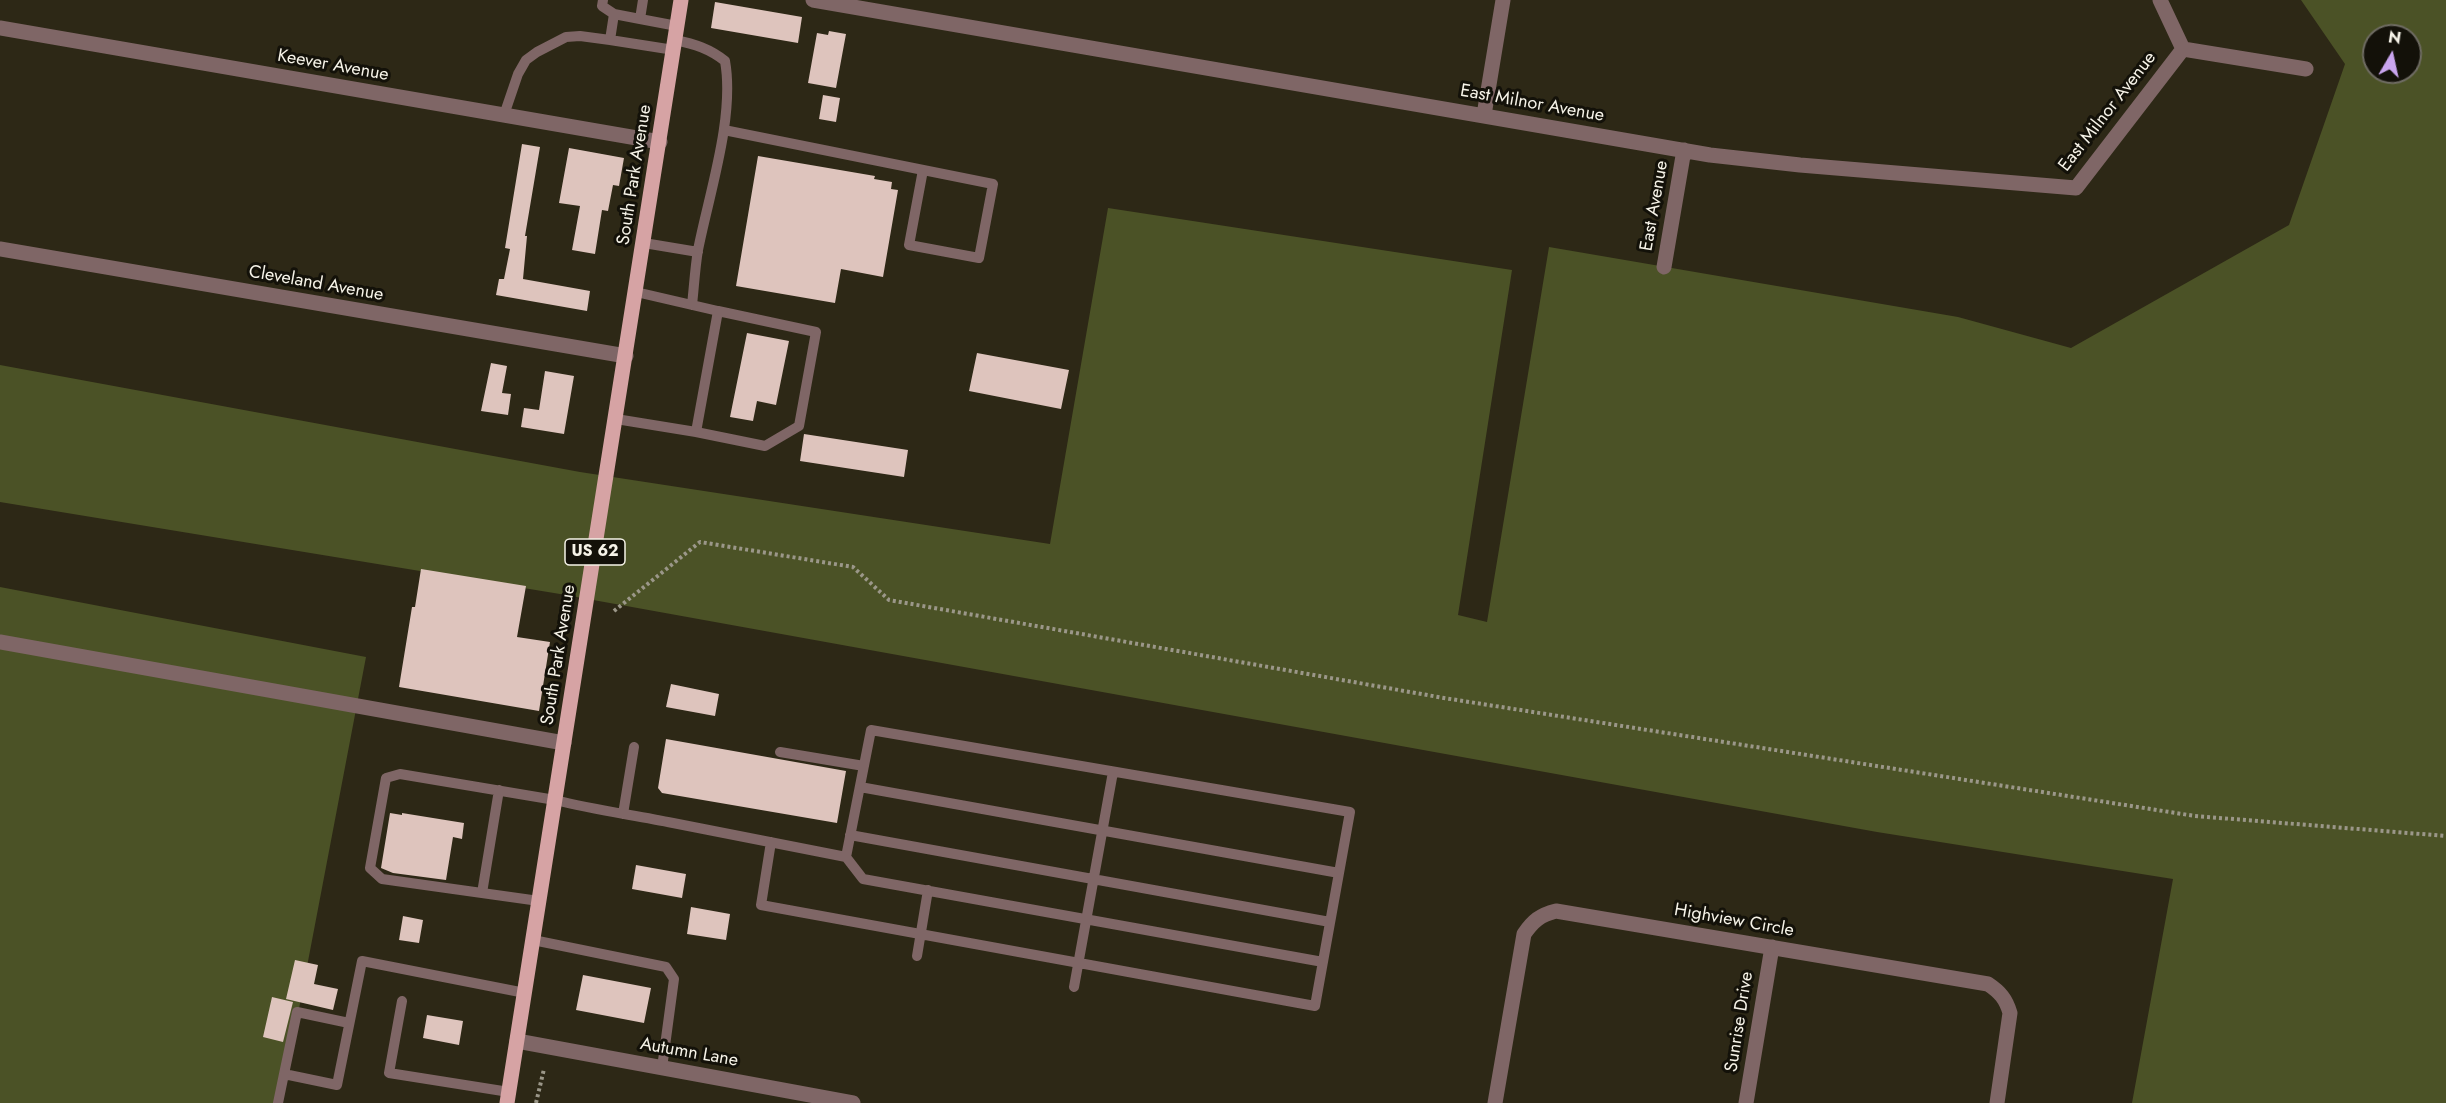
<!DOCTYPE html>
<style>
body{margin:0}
#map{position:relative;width:2446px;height:1103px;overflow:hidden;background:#2d2816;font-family:Jost,sans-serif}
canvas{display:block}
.north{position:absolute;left:2362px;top:24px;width:60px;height:60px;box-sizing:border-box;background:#131109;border:2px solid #6e6b62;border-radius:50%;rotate:9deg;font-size:16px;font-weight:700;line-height:24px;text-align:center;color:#f6f3e8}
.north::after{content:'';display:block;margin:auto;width:21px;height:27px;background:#c9a5ee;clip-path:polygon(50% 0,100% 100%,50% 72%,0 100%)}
</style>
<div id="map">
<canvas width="2446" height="1103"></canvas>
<div class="north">N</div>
</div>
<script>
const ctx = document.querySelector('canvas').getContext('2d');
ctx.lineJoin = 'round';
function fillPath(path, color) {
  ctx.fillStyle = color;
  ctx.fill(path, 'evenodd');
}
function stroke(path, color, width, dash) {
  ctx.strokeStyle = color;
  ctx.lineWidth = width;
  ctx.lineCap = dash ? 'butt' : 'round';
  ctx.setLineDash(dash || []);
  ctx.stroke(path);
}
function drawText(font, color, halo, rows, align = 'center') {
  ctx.font = font + ' Jost,sans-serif';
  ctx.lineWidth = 6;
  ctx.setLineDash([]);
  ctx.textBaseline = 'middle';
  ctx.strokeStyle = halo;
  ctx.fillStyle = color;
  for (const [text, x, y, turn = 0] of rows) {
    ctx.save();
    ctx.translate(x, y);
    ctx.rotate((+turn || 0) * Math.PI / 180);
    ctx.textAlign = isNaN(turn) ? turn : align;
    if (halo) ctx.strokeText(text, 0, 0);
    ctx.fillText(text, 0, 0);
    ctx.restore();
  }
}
const green = new Path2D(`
 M2301,0H2446V1103H2132L2173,879L1877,832L560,594L0,502V365L580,472L1050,544L1108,208L1512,270L1458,615L1487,622L1549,247L1958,317L2071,348L2289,225L2345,64ZM2374,36H2410V72H2374Z
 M0,587L366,657L281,1103H0Z`);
const building = new Path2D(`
 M715,2L802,17L798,43L711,28Z
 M829,31L846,34L836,88L808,83L817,33L828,35Z
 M823,95L840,98L836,122L819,119Z
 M522,144L540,147L525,236H527L523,279L590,291L587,311L496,295L499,279H504L510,249L505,248Z
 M569,148L624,158L619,186L613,185L608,211L602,210L595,254L572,250L580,206L559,203Z
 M758,156L875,176L874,179L892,182L891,189L898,190L883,277L841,269L835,303L736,286Z
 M747,333L789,341L776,405L757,401L753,421L730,417Z
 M977,353L1069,370L1061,409L969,391Z
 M491,363L507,366L502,393L511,394L508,415L481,411Z
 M545,371L574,376L564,434L521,427L524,408L539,410Z
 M804,434L908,450L904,477L800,461Z
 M421,569L526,586L517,637L550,642L539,711L399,687L412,607H415Z
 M671,684L719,694L715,716L666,707Z
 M666,739L846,771L837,823L662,793L658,788Z
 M390,813L402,815V813L464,823L462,839L453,837L446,880L393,873L381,868Z
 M636,865L686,874L682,898L632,889Z
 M691,907L730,914L726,940L687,934Z
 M403,916L423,920L419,943L399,940Z
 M295,960L318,965L314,984L338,989L333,1010L286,999Z
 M583,975L651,988L644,1023L576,1010Z
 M272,997L293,1002L283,1042L263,1037Z
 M427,1015L463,1021L459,1045L423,1038Z`);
const path = new Path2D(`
 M614,611L700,542L853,567L889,600L1444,698L2195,816L2446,836
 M536,1103L544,1069`);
const service = new Path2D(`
 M603,0L602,6L614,14
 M640,19L677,26
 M610,40L674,50
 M675,40C695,44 710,49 725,61C735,117 709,194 698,250C695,268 694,287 692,305
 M504,115L518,74L526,60L537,52L566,37L580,36L610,40L614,14L640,19L643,0
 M724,130L993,184L979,258L909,245L923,170
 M644,243L698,252
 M616,419L696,432L718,311L636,292
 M696,432L765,446L799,426L816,332L718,311
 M780,752L864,766
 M860,787L1339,873
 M623,814L634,747
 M850,835L1330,922
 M846,857L863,879L1323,962
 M482,893L499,790
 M539,901L382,879L370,868L386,778L400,774L555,800C594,810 634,815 673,823C731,834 788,846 846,857L871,730L1350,812L1315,1006L761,905L771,842
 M533,940L666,967L674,979L662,1068
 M917,956L928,890
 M1074,987L1113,772
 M402,1001L389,1073L509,1092
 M284,1074L297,1012L349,1023
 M278,1103L284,1074L337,1085L362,961L525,993`);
const minor = new Path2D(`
 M813,0L1710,155L1800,165L2076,188L2183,49
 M2160,0L2183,49
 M0,28L660,142
 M2183,49L2306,69
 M1484,115L1503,0
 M0,249L626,356
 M1664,267L1684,150
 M0,642L564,743
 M517,1041L853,1103
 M1495,1103L1524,934C1533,921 1540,915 1556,911L1988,984C2000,992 2006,999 2010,1013L1997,1103
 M1746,1103L1772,947`);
const primary = new Path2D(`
 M507,1103L681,0`);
const shields = [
 [595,552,60]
];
const shieldNames = [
 ["US 62",595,552]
];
const streetNames = [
 ["Keever Avenue",333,66,10],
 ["East Milnor Avenue",1532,104,10],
 ["East Milnor Avenue",2108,112,-52],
 ["South Park Avenue",635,175,-81],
 ["East Avenue",1655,206,-80],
 ["Cleveland Avenue",316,284,10],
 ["South Park Avenue",559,655,-81],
 ["Highview Circle",1734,921,10],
 ["Sunrise Drive",1740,1022,-81],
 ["Autumn Lane",689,1053,10]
];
fillPath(green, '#4b5226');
fillPath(building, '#dec4bd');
stroke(path, '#9b9789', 4, [3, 3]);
stroke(service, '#7f6666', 10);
stroke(minor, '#7f6666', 15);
stroke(primary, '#d6a3a4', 15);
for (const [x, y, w] of shields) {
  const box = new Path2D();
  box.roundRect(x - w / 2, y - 13, w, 26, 4.5);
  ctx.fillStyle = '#131109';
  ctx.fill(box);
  stroke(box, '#f6f3e8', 1.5);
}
drawText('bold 16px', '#f6f3e8', null, shieldNames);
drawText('18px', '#f6f3e8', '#131109', streetNames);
</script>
